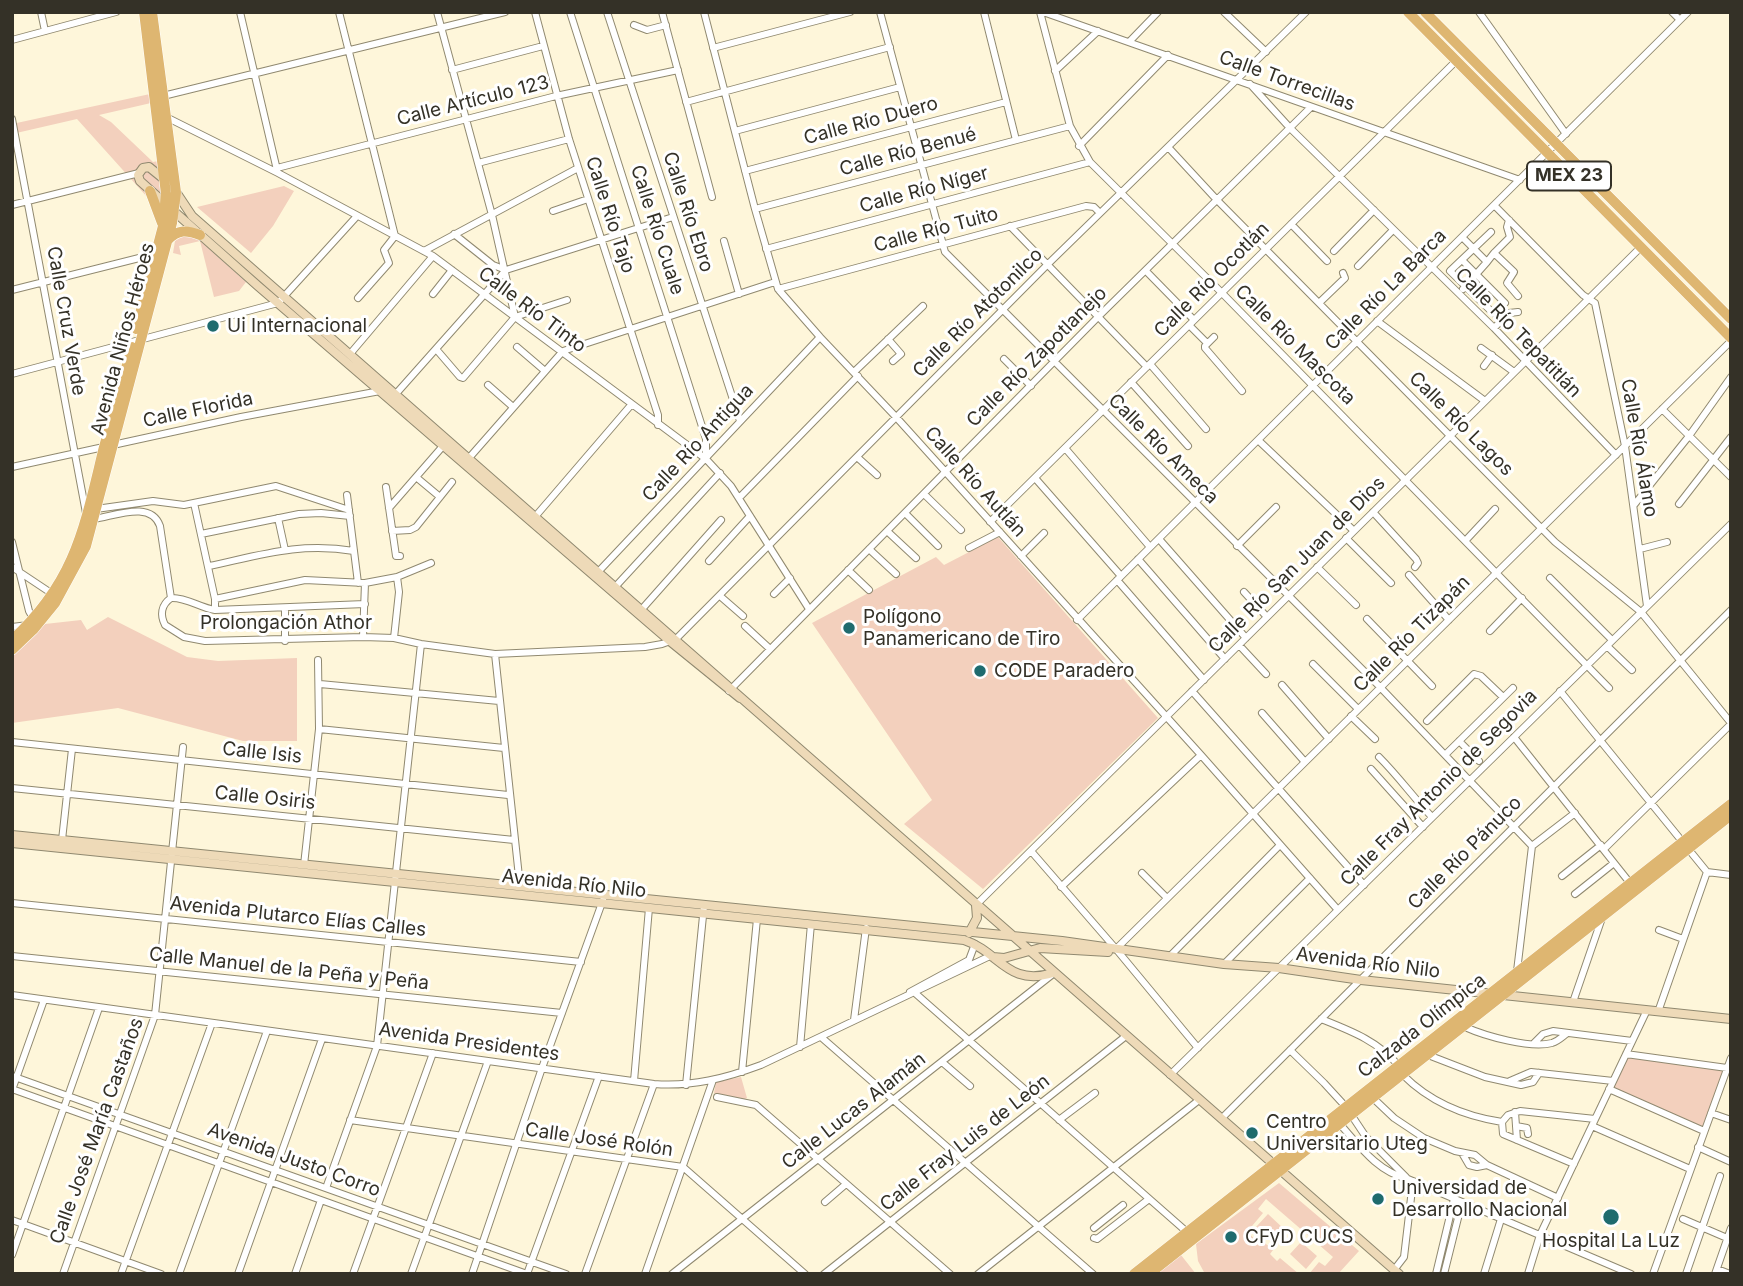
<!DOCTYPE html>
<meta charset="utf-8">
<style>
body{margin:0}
#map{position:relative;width:1743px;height:1286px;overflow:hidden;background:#fef6da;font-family:Inter,sans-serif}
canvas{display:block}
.frame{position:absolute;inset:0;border:14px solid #343127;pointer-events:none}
</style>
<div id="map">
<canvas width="1743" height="1286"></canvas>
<div class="frame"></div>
</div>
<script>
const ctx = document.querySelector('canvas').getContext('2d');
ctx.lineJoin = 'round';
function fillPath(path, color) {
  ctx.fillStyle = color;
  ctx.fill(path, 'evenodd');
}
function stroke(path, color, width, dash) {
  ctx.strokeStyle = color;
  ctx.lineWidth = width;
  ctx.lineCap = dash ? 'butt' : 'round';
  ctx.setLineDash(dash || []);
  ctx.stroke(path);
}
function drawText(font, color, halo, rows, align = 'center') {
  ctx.font = font + ' Inter,sans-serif';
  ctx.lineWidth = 6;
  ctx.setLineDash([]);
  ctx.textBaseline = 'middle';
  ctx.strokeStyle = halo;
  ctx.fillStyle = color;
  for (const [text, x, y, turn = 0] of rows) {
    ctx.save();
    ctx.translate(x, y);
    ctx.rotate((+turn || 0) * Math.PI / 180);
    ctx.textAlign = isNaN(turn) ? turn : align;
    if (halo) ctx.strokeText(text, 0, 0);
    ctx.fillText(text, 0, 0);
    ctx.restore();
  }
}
const green = new Path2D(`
 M150,94L151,103L99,115L111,122L153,162L158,161L162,194L156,199L148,198L77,119L12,134V124Z
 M284,186L294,191L273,226L251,253L197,207Z
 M183,236H195L246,282L239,291L214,297L200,241L179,246L181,255L173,253L175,241Z
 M998,537L1158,718L983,889L904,824L932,800L812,623L936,557L944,565Z
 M108,617L187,657L218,661L297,658V741H243L118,708L12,723V657L45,624L81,620L87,630Z
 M1626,1054L1727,1068L1704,1131L1609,1089Z
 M741,1077L747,1098L743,1100L714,1093L716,1082Z
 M1279,1183L1359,1251L1338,1274H1309L1319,1262L1325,1266L1333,1257L1266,1199L1258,1209L1263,1213L1247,1232L1257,1241L1259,1238L1273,1250L1270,1254L1277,1261L1280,1258L1299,1274H1205L1198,1261L1196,1244Z
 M1268,1214L1284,1229L1273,1241L1256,1227Z
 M1301,1242L1317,1256L1306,1269L1290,1254Z
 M1181,1255L1196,1274H1157Z`);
const street = new Path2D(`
 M41,12L45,31
 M240,12L277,170
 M339,12L395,236
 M437,12L492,215L515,317
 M535,12L569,139L658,415V425
 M570,12L706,439V459
 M607,12L740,421
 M662,12L712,197
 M704,12L755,209L778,289L820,337L896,417L1201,755L1338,910
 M880,12L945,252L1380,687L1532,846
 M984,12L1016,140
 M1040,12L1070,126L1090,162L1222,293L1609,688
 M1043,12L1520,180
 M1224,12L1266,52
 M1479,12L1566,134
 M1672,12L1680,20
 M634,25L647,30L666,25
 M12,40L116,12
 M1129,42L1158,12
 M713,48L850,12
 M452,70L543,46
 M1055,71L1098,31
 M1250,84L1290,128L1494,328L1616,455
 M163,96L505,12
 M686,102L890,47
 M166,117L278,173L433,256L706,459L731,486L809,609
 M12,119L86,513
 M735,131L900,87
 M1079,146L1168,55
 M1168,147L1217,200L1555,542L1641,612L1731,723
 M478,163L569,139
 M277,168L556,96L678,70
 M745,171L1006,102
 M12,205L139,173
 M1494,205L1583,295L1595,303L1625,446L1647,606
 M755,209L1070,126
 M553,211L588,199
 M1291,224L1327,261
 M1010,226L1147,367
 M454,234L493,265L506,270
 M1462,237L1487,262L1494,253L1514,272L1507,283L1518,296
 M724,241L739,294
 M766,249L1090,162
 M424,251L578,168
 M1334,251L1374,210
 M1494,253L1510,237L1507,227L1509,220
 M1462,260L1505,303L1493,313L1450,271L1491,232
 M1358,266L1393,230
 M1146,271L1194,320
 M778,289L1086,206L1094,207L1100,213
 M1463,289L1487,262
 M12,290L155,254
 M433,294L452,270
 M358,298L389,263L384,250L395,236
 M1319,303L1345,278L1343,273
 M515,317L567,300
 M1377,321L1485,401
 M1189,325L1207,343
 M1494,328L1509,313L1518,312
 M1214,337L1205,346V348L1242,391
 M888,339L901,354L893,361
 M517,347L545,371
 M1481,348L1514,372
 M436,349L460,377L463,378L515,317
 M350,354L433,256
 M1004,359L1031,386
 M1150,364L1206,429
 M1484,366L1492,355
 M854,372L923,306
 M12,374L278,303L357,216
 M1131,382L1188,446
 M488,385L513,407
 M394,396L506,270L673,217
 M1662,409L1731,477
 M1258,440L1354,531
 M1065,448L1150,547
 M857,457L877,475
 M469,458L563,351L775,282
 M12,467L241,417L380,391
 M416,477L440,497
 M1035,478L1121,576
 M386,487L396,556H400
 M924,494L961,530
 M347,495L358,583
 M739,498L858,376
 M194,503L215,599V610
 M1679,504L1731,437
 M1634,505L1689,436L1731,377
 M389,508L443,446
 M96,509L153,501L184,505L276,486L349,510
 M1373,512L1416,559L1418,563L1415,567
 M905,513L938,546
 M278,518L285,550
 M534,518L631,405
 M94,519C115,516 151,500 160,526L171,598
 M990,522L1456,61
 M392,531L410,530L416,527L452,482
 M887,531L916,558
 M201,534L299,514L321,513L350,516
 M1346,538L1391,583
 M1159,539L1246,638
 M1466,540L1495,509
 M12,542L29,611L34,620
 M1237,546L1276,507
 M969,548L1000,532
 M869,549L896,574
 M1640,549L1667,542
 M1021,556L1044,533
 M1138,559L1225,659
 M709,561L750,516
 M209,566C261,555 300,542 354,551
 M12,567L54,595
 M1317,567L1356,605
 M848,570L869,590
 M599,571L820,337
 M1409,575L1449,620
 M1550,578L1612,640
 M1117,580L1204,680
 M616,586L720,473
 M1244,592L1267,617
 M774,594L790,578
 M720,596L743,616
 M171,598C161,605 160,615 165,625L184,637L205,641L363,637L394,638L421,644L495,654L645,647L662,644L676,639L1048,264L1306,12
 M171,598C186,597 200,608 215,610L365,604
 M215,599L305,580L365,583L397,577L431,563
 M642,609L721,520
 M1367,619L1432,686
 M1077,620L1688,12
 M745,626L770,649
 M12,627L28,625
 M1490,631L1522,598
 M363,637L365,583
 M394,638L399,592L397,577
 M285,641V609
 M1239,645L1266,674
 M1607,646L1632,670
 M495,654L520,886
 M1313,664L1358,709
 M320,684L499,701
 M1282,685L1329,739
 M729,691L1098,317L1311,107
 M1192,691L1364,885
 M1560,691L1707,872L1731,875
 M1262,713L1305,762
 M1351,716L1375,739
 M1427,721L1474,674L1481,676L1503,697
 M319,729L504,748
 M1514,737L1630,883
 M1459,741L1479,761
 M12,742L508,795
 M1446,754L1513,688
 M1379,757C1399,777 1413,797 1432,817
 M1371,769L1423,827
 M12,788L514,840
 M62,840L72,749
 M1604,849L1731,724
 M1031,851L1116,949L1198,1048
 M304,865L319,729L318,660
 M1142,873L1167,898
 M1562,876L1601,845
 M1061,887L1201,755
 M1575,894L1614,863
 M12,903L581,962
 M976,905L1640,248
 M1659,930L1683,939
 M1116,949L1731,341
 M12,956L562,1013
 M1169,957L1280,845
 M1224,964L1310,878
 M1517,971L1532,846L1575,813
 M910,992L969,960L975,944
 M915,993L1187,1232
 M12,995L654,1084C692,1087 726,1078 761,1065L990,956
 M1573,1002L1602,918
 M1658,1012L1707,872
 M1321,1019C1351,1031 1378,1041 1399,1066
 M854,1020L866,928
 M1465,1027C1485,1036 1531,1049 1552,1043C1558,1041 1562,1037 1566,1034
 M821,1037L1093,1274
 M1534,1043L1543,1034L1553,1031L1632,1041
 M800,1047L811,924
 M1290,1050L1324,1083L1346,1107L1366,1137L1406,1177
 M1626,1054L1727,1068
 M1428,1055L1485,1077L1521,1085L1533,1082L1539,1073
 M942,1062L970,1086
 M742,1072L757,919
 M1170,1075L1731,524
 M1403,1075C1430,1102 1463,1116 1502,1122
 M12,1076L566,1274
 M634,1081L649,908
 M1510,1081L1531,1072L1613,1081
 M686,1085L704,906
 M12,1089L527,1274
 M1609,1089L1704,1131
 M12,1090L44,1000
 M717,1097L756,1105L950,1274
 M1374,1099L1394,1118L1424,1138L1455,1151L1475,1155L1487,1165L1558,1198
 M1515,1112L1517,1140
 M1711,1113L1731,1120
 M1221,1119L1731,610
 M350,1120L683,1167L805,1274
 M1059,1120L1095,1093
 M1338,1122C1358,1144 1377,1172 1408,1179L1631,1274
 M1502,1122L1508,1115L1520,1111L1595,1119
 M1502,1122L1503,1134L1574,1164
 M1516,1126L1527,1128L1528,1134
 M1592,1126L1690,1169
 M1698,1147L1731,1162
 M1462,1153L1469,1165L1477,1167L1487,1165
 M326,1188L377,1046L421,644
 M825,1202L846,1184
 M1683,1219L1727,1238
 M12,1220L161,1274
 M1094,1228L1123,1205
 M1094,1238L1097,1239L1149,1199
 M12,1255L99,1008
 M1717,1269L1730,1274
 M1394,1270L1404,1257L1413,1181
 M63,1274L155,1015L183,747
 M121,1274L212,1023
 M179,1274L267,1031
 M238,1274L322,1039
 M295,1274L321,1200
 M353,1274L433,1053
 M411,1274L488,1061
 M472,1274L542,1068L603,900
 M527,1274L599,1076
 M585,1274L654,1084
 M645,1274L713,1080
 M672,1274L1053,974
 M824,1274L1126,1036
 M978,1274L1199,1100
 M1436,1274L1454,1199
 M1444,1274L1462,1202
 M1484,1274L1501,1219
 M1528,1274L1540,1235L1647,1010
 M1653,1274L1731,1058
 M1686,1274L1720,1176
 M1715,1274L1731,1228`);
const secondary = new Path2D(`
 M165,180L149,167L143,168L138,175L140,181L258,286L671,642L740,698
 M176,192L192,216C596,567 994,924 1399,1274
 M12,835L1062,941L1224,964L1279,968L1361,980L1731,1019
 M12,843L964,940C1000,952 1007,987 1053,973
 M969,933L977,918L976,905
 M993,957L1004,958L1040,948L1108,952`);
const primary = new Path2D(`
 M1408,12L1731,338
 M1425,12L1731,319
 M150,191L162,223
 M168,240C178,229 187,230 200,235
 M136,329L163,226L166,194L144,12
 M12,640C75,582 84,529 103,451C112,416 122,382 132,347
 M12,650L33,630L55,603L86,546L172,223L176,192L152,12
 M1134,1274L1731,804
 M1149,1274L1731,815`);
const markers = [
 [213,326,7,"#1f6b6e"],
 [849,628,7,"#1f6b6e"],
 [980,671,7,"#1f6b6e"],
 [1252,1133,7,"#1f6b6e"],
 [1378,1199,7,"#1f6b6e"],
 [1611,1217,9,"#1f6b6e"],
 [1231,1237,7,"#1f6b6e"]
];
const shields = [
 [1569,176,84]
];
const shieldNames = [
 ["MEX 23",1569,176]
];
const streetNames = [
 ["Calle Torrecillas",1287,81,20],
 ["Calle Artículo 123",473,101,-14],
 ["Calle Río Duero",871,121,-15],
 ["Calle Río Benué",908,152,-15],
 ["Calle Río Níger",924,190,-15],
 ["Calle Río Ebro",688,212,72],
 ["Calle Río Tajo",610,215,72],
 ["Calle Río Cuale",657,230,72],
 ["Calle Río Tuito",936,230,-15],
 ["Calle Río Ocotlán",1212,280,-45],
 ["Calle Río La Barca",1386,290,-45],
 ["Calle Río Tinto",532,310,37],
 ["Calle Río Atotonilco",978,313,-45],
 ["Calle Cruz Verde",66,321,80],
 ["Calle Río Tepatitlán",1518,333,46],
 ["Avenida Niños Héroes",123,339,-75],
 ["Calle Río Mascota",1295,345,45],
 ["Calle Río Zapotlanejo",1037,357,-45],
 ["Calle Florida",198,410,-12],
 ["Calle Río Lagos",1461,424,45],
 ["Calle Río Antigua",698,443,-47],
 ["Calle Río Álamo",1639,448,80],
 ["Calle Río Ameca",1163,449,45],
 ["Calle Río Autlán",975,482,48],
 ["Calle Río San Juan de Dios",1297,565,-45],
 ["Prolongación Athor",286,623],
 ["Calle Río Tizapán",1412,634,-45],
 ["Calle Isis",262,753,6],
 ["Calle Fray Antonio de Segovia",1439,788,-45],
 ["Calle Osiris",265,798,6],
 ["Calle Río Pánuco",1465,853,-45],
 ["Avenida Río Nilo",574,884,6],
 ["Avenida Plutarco Elías Calles",298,917,6],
 ["Avenida Río Nilo",1368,963,7],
 ["Calle Manuel de la Peña y Peña",289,969,6],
 ["Calzada Olímpica",1422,1026,-38],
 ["Avenida Presidentes",469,1042,8],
 ["Calle Lucas Alamán",854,1111,-38],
 ["Calle José María Castaños",97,1131,-70],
 ["Calle José Rolón",599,1140,8],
 ["Calle Fray Luis de León",965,1143,-38],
 ["Avenida Justo Corro",294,1160,20]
];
const poiNames = [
 ["Ui Internacional",227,326],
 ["Polígono",863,617],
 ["Panamericano de Tiro",863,639],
 ["CODE Paradero",994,671],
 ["Centro",1266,1122],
 ["Universitario Uteg",1266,1144],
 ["Universidad de",1392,1188],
 ["Desarrollo Nacional",1392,1210],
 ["CFyD CUCS",1245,1237],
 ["Hospital La Luz",1611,1241,"center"]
];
fillPath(green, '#f3d0bd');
stroke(street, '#908970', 8);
stroke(secondary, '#908970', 10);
stroke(primary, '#fff', 11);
stroke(street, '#fff', 6);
stroke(secondary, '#eedab8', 8);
stroke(primary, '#deb671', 10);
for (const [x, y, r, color] of markers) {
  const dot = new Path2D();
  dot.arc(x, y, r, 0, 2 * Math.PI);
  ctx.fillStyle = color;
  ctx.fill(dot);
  stroke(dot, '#fff', 2.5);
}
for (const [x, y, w] of shields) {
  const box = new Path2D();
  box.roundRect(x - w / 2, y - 14.5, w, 29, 5);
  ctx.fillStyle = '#fff';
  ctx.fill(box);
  stroke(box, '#343127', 2);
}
drawText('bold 18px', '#343127', null, shieldNames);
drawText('19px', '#343127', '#fff', streetNames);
drawText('19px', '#343127', '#fff', poiNames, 'left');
</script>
